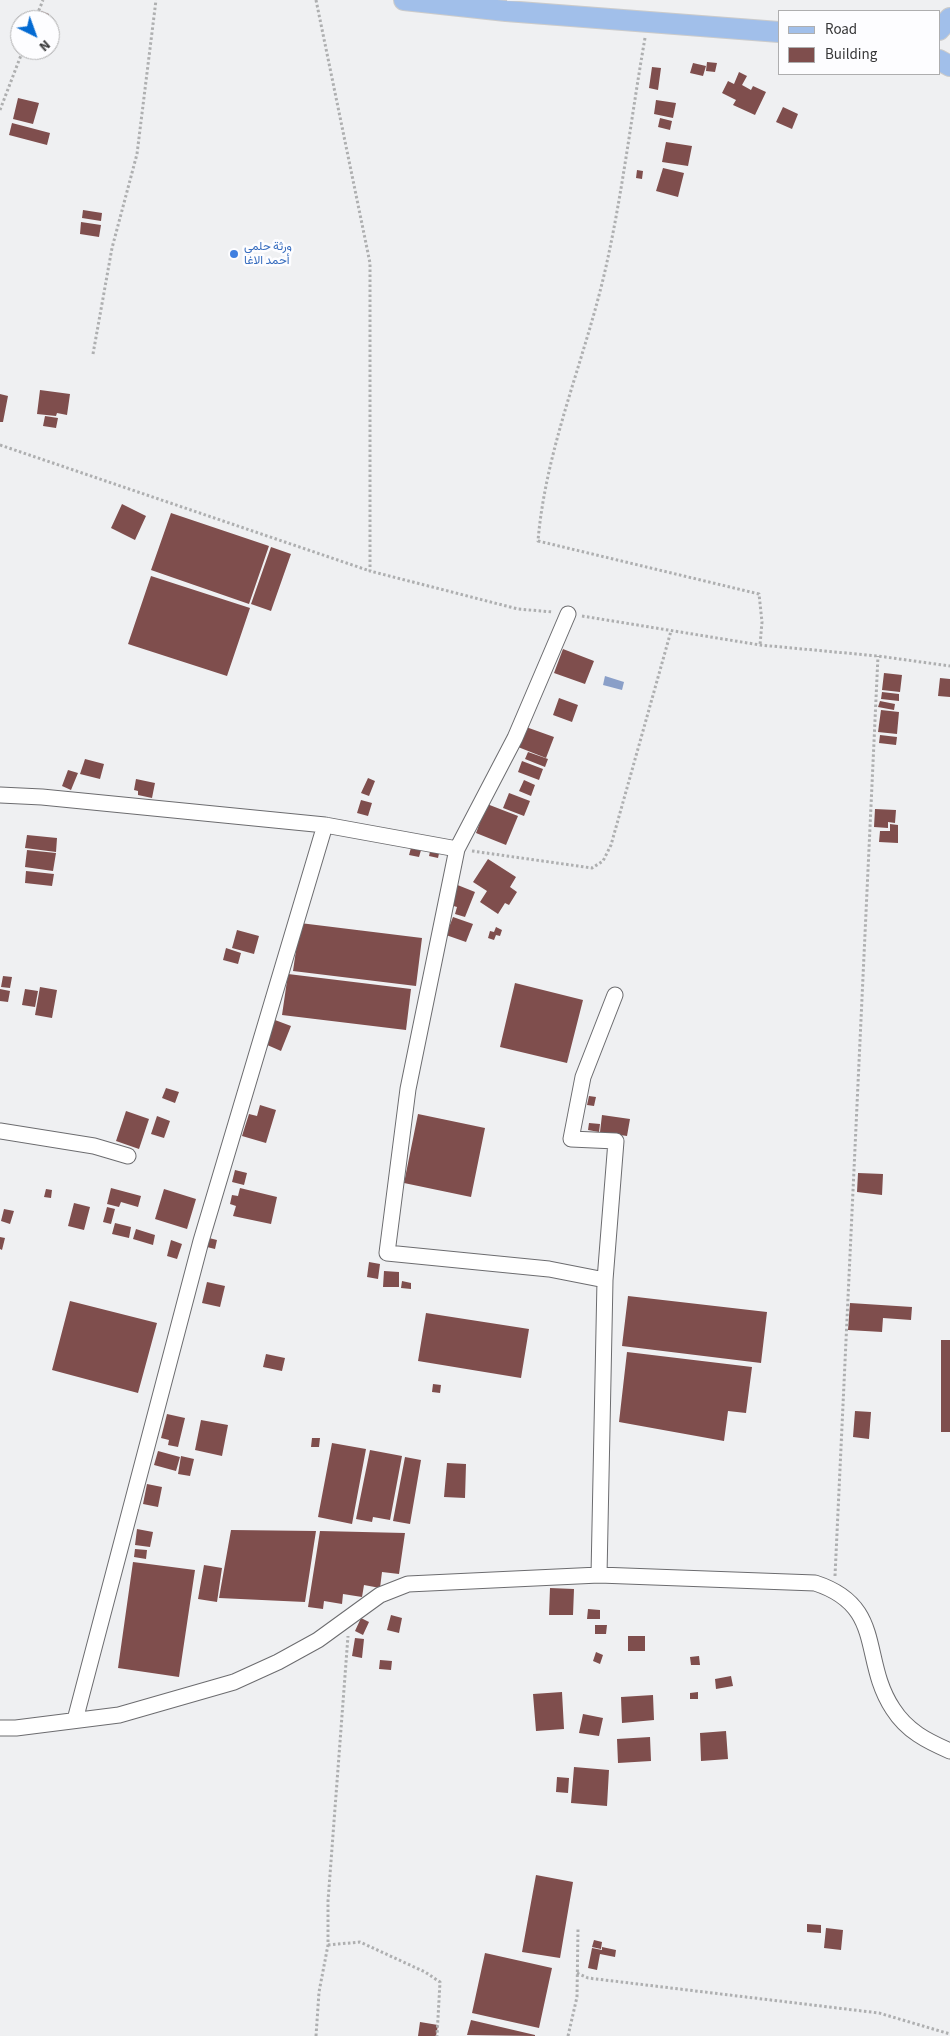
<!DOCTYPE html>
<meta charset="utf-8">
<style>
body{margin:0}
#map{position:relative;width:950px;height:2036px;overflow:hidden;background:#eff0f2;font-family:"Source Sans 3",sans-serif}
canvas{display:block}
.legend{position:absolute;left:778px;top:10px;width:162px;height:65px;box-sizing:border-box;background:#fdfdff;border:1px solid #aeaeaf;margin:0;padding:6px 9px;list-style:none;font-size:15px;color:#373738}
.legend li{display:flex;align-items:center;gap:10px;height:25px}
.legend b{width:25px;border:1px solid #aeaeaf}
.north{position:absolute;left:10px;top:10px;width:50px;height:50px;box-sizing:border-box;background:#fdfdff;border:1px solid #aeaeaf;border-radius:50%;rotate:138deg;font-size:14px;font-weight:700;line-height:20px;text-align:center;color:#373738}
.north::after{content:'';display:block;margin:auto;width:18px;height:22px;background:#036ad2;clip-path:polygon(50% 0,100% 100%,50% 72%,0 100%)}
</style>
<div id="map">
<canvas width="950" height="2036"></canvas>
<ul class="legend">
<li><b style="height:6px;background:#a1bfea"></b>Road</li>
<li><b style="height:14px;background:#7f4e4d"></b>Building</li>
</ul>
<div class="north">N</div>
</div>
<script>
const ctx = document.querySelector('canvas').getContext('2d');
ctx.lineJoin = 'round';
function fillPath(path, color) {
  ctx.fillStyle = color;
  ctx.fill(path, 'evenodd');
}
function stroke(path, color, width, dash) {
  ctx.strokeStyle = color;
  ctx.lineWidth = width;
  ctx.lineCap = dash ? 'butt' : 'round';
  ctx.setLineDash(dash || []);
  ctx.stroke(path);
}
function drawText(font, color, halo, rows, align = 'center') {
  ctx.font = font + ' "Source Sans 3",Vazirmatn,sans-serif';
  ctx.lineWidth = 5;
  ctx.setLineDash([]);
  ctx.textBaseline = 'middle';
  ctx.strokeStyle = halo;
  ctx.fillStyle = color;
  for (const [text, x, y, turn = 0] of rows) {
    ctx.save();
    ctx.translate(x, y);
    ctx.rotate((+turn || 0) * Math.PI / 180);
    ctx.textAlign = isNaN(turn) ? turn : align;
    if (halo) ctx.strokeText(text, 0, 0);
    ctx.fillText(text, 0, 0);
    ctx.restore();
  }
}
const water = new Path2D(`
 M605,676L624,682L622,690L603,685Z`);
const building = new Path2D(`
 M41,11L49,14L47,20H38Z
 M707,62L717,63L715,72L706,71Z
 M693,63L706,66L703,76L690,73Z
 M652,67L661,68L658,90L649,88Z
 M739,72L747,76L742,85L751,90L753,86L766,92L755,115L733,105L736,100L722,93L728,81L734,84Z
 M18,98L39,103L33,124L13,119Z
 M656,100L676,103L673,118L654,114Z
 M783,107L798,114L792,129L776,122Z
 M660,118L672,121L670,130L658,127Z
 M12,123L50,133L47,145L9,135Z
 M666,142L692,146L688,166L662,162Z
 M663,168L684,173L678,197L656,191Z
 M637,170L643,171L642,179L636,178Z
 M83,210L102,213L101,221L82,218Z
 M81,222L101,225L99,237L80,234Z
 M40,390L70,394L67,415L57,413L56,416L37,414Z
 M0,394L8,396L3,422H0Z
 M45,416L58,418L56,428L43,426Z
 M122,504L146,516L135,540L111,528Z
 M171,513L269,546L249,604L151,570Z
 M271,547L291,554L271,611L251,604Z
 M151,576L250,608L227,676L128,644Z
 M563,649L594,661L585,684L554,673Z
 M884,673L902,675L900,692L882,690Z
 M940,678L950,679V697L938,696Z
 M882,692L899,694V701L881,699Z
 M559,698L578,705L572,722L553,715Z
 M880,701L895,704L894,710L878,707Z
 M881,710L899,712L897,734L878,732Z
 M526,727L554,737L546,758L518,747Z
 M880,735L897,737L896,745L879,743Z
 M528,752L548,759L545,767L525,759Z
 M85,759L104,764L100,779L80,774Z
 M522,761L543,769L539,780L518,772Z
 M68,770L78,773L71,790L62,786Z
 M368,778L375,781L369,796L361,793Z
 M136,779L155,783L152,798L138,795V791L134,790Z
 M524,780L535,785L531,796L519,791Z
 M509,793L530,801L524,816L503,808Z
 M361,800L372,803L368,816L357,813Z
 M487,804L518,816L506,845L476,833Z
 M875,809L896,810L895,823L888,822V828L874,827Z
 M890,824L898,825V843L879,842L880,831H890Z
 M27,835L57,838L56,852L25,848Z
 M412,844L422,847L419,857L409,855Z
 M431,847L440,849L438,858L429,856Z
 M27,850L56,853L53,871L25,867Z
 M488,859L516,877L510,887L517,892L509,905L505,903L498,914L480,902L487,891L473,882Z
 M26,871L54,874L52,886L25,883Z
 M455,884L475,892L465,917L455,914L457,907L447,904Z
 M453,917L473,924L466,942L446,935Z
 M300,923L422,938L416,986L293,971Z
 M496,927L502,930L500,936L496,935L494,940L488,938L490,931L494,932Z
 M237,930L259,936L254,954L232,948Z
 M226,948L241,953L238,964L223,960Z
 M288,974L411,989L406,1030L282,1015Z
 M3,976L12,977L10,988L1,987Z
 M515,983L583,1000L567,1063L500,1047Z
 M40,987L57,990L52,1018L35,1015Z
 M0,989L10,991L8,1002L0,1001Z
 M25,989L38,991L35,1007L22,1005Z
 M275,1020L291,1026L281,1051L265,1044Z
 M166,1088L179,1092L175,1103L162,1098Z
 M589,1096L596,1097L594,1106L587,1105Z
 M260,1105L276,1110L266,1143L242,1136L249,1114L257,1116Z
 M126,1111L149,1119L139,1149L116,1141Z
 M418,1114L485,1128L471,1197L404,1183Z
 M602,1115L630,1119L627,1136L600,1132Z
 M157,1116L170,1121L164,1138L151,1134Z
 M589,1123L600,1124L599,1132L588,1130Z
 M235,1170L247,1173L244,1185L232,1182Z
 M858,1173L883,1174L882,1195L857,1192Z
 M111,1188L141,1196L138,1207L121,1202L119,1207L107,1204Z
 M240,1188L277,1197L271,1224L233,1216L236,1206L230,1204L232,1195L238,1196Z
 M46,1189L52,1190L51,1198L44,1197Z
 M164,1189L196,1199L187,1229L155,1219Z
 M74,1203L90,1207L84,1230L68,1226Z
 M107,1207L115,1209L111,1224L103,1222Z
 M4,1209L14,1211L10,1224L1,1221Z
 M115,1223L131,1227L129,1238L112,1234Z
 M136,1229L155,1235L153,1245L133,1239Z
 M0,1237L5,1238L2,1250L0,1249Z
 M205,1237L217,1240L215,1249L203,1246Z
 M171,1240L182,1244L177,1259L167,1256Z
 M369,1262L380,1264L378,1279L367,1277Z
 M384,1271L399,1272V1287H383Z
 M402,1281L411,1283V1289L401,1288Z
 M207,1282L225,1286L220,1307L202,1303Z
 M628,1296L767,1312L761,1363L622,1346Z
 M70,1301L157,1323L138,1393L52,1370Z
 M850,1303L912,1307L911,1320L883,1318L882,1332L848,1330Z
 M426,1313L529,1329L521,1378L418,1361Z
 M941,1340H950V1432H941Z
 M627,1352L752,1367L746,1413L728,1411L724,1441L619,1422Z
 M266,1354L285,1358L282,1371L263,1367Z
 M433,1384L441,1385L440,1393L432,1392Z
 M855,1411L871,1412L869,1439L853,1437Z
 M167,1414L185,1418L178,1447L168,1445L169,1440L161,1438Z
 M201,1420L228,1425L222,1456L195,1450Z
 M312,1438H320L319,1447H311Z
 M332,1443L366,1449L352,1524L318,1517Z
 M370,1450L402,1456L390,1520L373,1517L372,1522L356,1519Z
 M158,1451L180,1457L176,1471L154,1465Z
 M181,1456L194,1459L190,1476L178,1474Z
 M405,1457L421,1460L410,1524L393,1521Z
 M447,1463L466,1464L465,1498L444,1497Z
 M147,1484L162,1487L158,1507L143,1504Z
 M137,1529L153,1532L150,1547L135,1545Z
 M231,1530L316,1531L305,1602L219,1598Z
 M320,1531L405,1533L399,1574L382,1572L380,1588L364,1585L362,1597L343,1594L342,1604L324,1601L323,1609L308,1607Z
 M135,1549L147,1550L146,1559L134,1557Z
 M133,1562L195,1570L179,1677L118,1668Z
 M204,1565L222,1568L217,1602L198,1599Z
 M550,1588L574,1589L573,1615H549Z
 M588,1609L600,1610V1619H587Z
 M391,1615L402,1618L399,1633L387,1630Z
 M361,1618L369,1622L363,1635L355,1631Z
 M595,1625H607L606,1634H595Z
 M628,1636H645V1651H628Z
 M355,1638L364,1639L362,1658L352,1656Z
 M596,1652L603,1655L600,1664L593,1661Z
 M699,1656L700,1665H691L690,1657Z
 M380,1660L392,1661L391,1670L379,1669Z
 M731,1676L733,1686L716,1689L715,1679Z
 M562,1692L564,1729L536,1731L533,1694Z
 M698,1692V1699H690V1693Z
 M653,1695L654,1720L622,1723L621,1697Z
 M583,1714L603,1718L599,1736L579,1733Z
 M726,1731L728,1759L701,1761L700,1733Z
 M650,1737L651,1761L618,1763L617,1739Z
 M574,1767L609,1770L607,1806L571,1803Z
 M557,1777L569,1778L568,1793L556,1792Z
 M536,1875L573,1882L560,1958L522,1952Z
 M807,1924L821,1925V1933L807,1932Z
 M826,1928L843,1930L841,1950L824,1948Z
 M594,1940L602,1942L601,1949L592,1947Z
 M602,1947L616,1950L615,1957L600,1954L597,1970L588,1968L592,1948L602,1950Z
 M485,1953L552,1968L539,2028L472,2013Z
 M471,2020L535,2035V2036L467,2035Z
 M420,2022L438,2025L436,2036H418Z`);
const path = new Path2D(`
 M316,0L370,263V571L518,609L553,612
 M35,20L43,0
 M645,38C632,112 623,189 607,262C587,355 546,445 538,541L759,594L762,622L760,645
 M0,110L23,50
 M93,354L112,248L137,154L156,0
 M0,445L370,571
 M582,616L760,645L878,656L950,666
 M472,851L592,868L603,861L611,845L671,631
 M835,1576L878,656
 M328,1945L360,1942L425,1972L440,1982L437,2036
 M577,1973L588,1978L879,2013L950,2034
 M316,2036L319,1992L328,1945V1901L348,1636
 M568,2036L577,1997L578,1929`);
const minor = new Path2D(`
 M568,614L515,738L457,849L408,1089L387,1253L549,1269L605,1280
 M0,795L42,797L325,825L457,849
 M0,1131L94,1146L128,1156
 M599,1575L605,1280L616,1141L571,1139L583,1077L615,995
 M75,1720L201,1241L325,825
 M0,1728H16L119,1715L234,1682L278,1662L318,1640L380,1595L408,1584L599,1575L815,1583C886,1606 860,1659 893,1709C907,1731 927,1741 950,1751`);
const major = new Path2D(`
 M404,0L506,11L779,32
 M939,30L950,18
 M939,60L950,66`);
const markers = [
 [234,254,5,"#3f7fe0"]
];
const shopNames = [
 ["ورثة حلمي",244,247],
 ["أحمد الاغا",244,261]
];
fillPath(water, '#8a9fc8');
fillPath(building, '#7f4e4d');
stroke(minor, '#6c6c6f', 17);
stroke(major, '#cbcbcb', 22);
stroke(path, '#aeafb0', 3, [2.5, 2.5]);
stroke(minor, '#fff', 15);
stroke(major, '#a1bfea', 20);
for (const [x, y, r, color] of markers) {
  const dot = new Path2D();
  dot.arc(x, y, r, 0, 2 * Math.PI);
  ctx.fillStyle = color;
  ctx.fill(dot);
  stroke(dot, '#fdfdff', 2);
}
drawText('12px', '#366cbe', '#fdfdff', shopNames, 'left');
</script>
